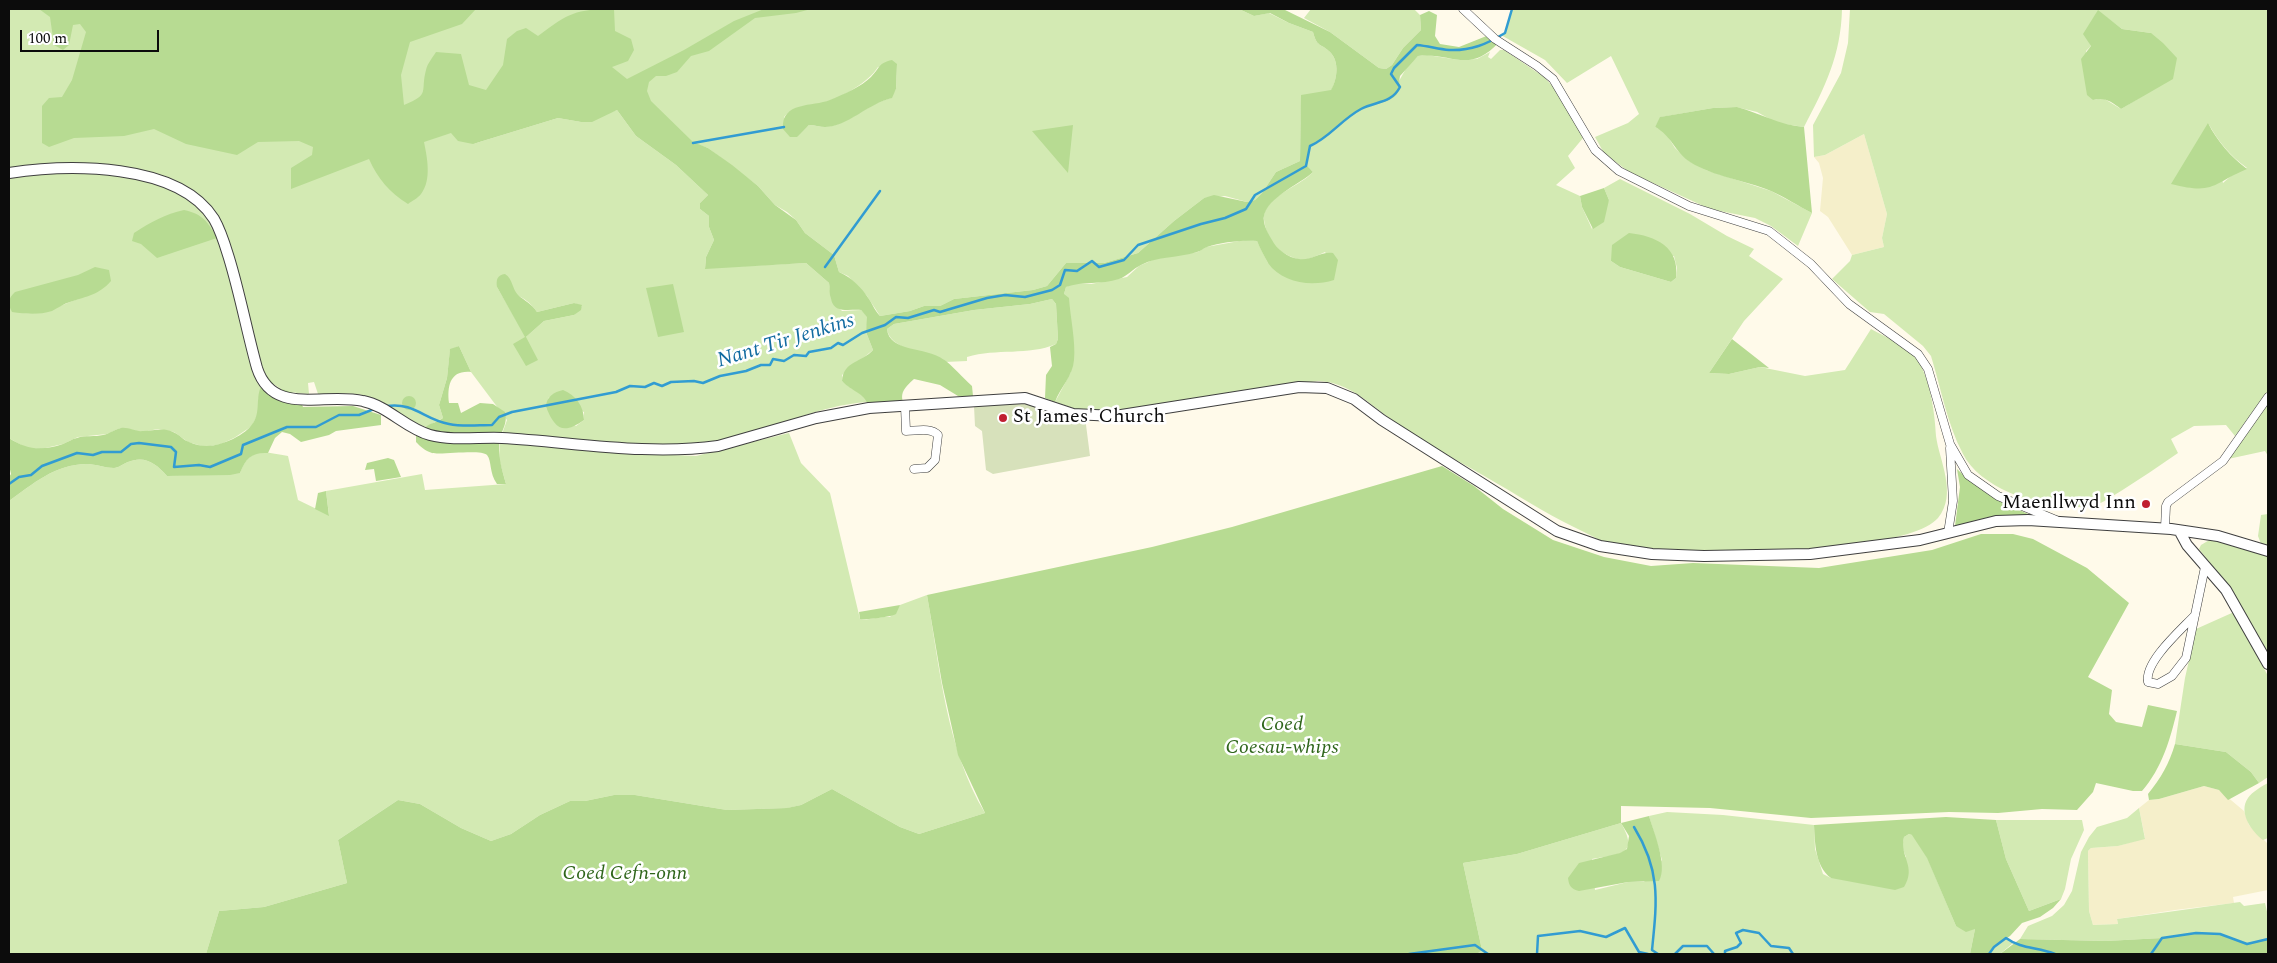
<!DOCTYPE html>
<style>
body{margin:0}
#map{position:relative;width:2277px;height:963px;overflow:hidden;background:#fffaea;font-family:Spectral,serif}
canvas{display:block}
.frame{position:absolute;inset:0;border:10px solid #0c0c0c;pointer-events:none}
.scale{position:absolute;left:20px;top:30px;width:139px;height:22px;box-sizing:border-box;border:2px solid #0c0c0c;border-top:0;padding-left:6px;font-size:15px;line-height:18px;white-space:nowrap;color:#0c0c0c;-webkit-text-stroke:4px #fff;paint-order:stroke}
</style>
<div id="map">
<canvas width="2277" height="963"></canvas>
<div class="frame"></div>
<div class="scale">100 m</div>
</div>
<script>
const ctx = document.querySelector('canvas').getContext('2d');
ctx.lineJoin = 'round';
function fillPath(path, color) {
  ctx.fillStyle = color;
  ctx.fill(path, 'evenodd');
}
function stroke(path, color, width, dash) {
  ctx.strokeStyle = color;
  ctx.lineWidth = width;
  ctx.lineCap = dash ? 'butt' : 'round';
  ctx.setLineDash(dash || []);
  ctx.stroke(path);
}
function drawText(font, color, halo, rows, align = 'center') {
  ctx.font = font + ' Spectral,serif';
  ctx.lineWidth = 5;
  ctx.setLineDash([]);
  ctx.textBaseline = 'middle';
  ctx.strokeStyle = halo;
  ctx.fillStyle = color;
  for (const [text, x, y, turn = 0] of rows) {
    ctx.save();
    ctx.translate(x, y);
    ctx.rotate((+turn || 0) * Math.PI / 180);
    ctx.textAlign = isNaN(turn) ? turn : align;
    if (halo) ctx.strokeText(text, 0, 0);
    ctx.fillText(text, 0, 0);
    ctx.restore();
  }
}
const farmland = new Path2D(`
 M1864,134L1887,214L1882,238L1884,247L1852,255L1828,217L1820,211L1823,178L1819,163L1814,157L1825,155Z
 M2204,786L2219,790L2244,811L2249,825L2268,844V890L2233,897L2234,903L2175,910L2117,919L2118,924L2093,925L2089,911L2088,851L2091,848L2118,846L2145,838L2139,808L2149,800L2159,799Z`);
const green = new Path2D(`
 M9,9H1239L1254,16L1269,13L1289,23L1313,32C1317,48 1321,43 1330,52C1340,62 1337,80 1331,91L1301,109L1300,161L1276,172L1262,193L1255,200L1247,202L1225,196L1204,198L1174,221L1138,253L1104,263H1066L1047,286L1033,290L954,299L940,306H924L910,311L880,316L867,296L848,276L839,272L834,255L805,233L796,220L787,212L775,205L758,186L708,148L693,143L627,79L473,144L558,118L581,122L617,110L636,136L676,165L708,195L700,203V209L709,216V227L714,240L706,257L705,268L806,263L829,283L831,299L842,311L861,310L868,317L866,332L873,350L842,375V381C850,389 862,392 868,402C817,405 771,431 722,440C653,452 572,439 502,434L507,420L471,372L459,346L450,350L447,378L439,405L443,418L426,427C407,421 393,407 375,399C359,391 336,394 318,394L314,382L308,383L309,394C293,393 281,392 269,380L258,399L259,412L252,426L234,438L221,444L205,447L188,442L174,432L158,429L142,432L120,428L107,434L78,437L63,444L41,449L26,448L9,438ZM897,64L896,89L891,98C869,103 846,126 825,127C820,127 814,125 809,125L796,137L784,117C796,104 808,107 823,103C841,98 869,82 878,67ZM497,287C513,293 527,297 537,312L574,303L582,306L574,315L544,321L526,337ZM78,299C57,306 47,315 23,313ZM549,397L584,412V420L576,426L546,408Z
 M1311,9H1414L1420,15L1421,30L1403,48L1392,65L1386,69L1379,68L1330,32L1304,18Z
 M1512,9H1842C1841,55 1825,87 1804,127L1777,123L1757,112L1736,107L1713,108L1661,117L1655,127L1665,132L1675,148L1689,161L1706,170L1771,191L1812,213L1798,246L1771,226L1755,218L1710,209L1629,172L1604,153L1595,137L1628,123L1639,114L1611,56L1567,83L1545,60L1501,35L1505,33Z
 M1850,9H2268V391L2235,436L2226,425L2194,426L2171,439L2178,453C2159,466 2140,479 2121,491C2112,496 2104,503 2094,505C2054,514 1982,492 1963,454C1947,424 1941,388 1931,356L1923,346L1884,314L1870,312L1832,279L1850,261L1852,255L1884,247L1882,238L1887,214L1864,134L1825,155L1814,157L1813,125L1841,73L1848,43ZM2098,11L2122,29L2151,33L2144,95L2121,109L2103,98L2093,100L2086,51L2091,46L2088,39ZM2208,123C2218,141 2230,156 2247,168L2232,175L2223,183Z
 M1500,50H1504L1544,77L1557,91L1583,138L1568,156L1575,168L1556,185L1580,196L1582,207L1592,229L1609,200L1604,188L1620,179L1690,214L1727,236L1754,249L1749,256L1783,279L1744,321L1709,373L1729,374L1760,367L1805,376L1845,370L1871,329C1885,337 1906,345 1916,358C1930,376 1935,414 1936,436C1939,460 1958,494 1938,518C1903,558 1666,556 1613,545C1603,543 1593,536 1584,532C1554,518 1527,501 1498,484C1464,464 1428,445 1395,422C1370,405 1350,382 1318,381L1107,412H1085L1055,402L1071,372L1064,294L1066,287L1073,284H1091L1127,277L1139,266L1155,259L1198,252L1206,247L1245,240L1257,241L1268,263L1333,280L1335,269L1325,252C1318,255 1311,259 1303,260C1296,260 1280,252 1275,247C1269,239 1261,220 1265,211C1275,192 1300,186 1313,172L1306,166L1310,146L1319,142L1345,118L1399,81L1408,65L1418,56L1427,55L1459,60L1477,59L1490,52L1488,57L1491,59ZM1674,256L1677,268L1676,278L1671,282L1620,267L1611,261Z
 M1052,299L1056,304L1058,339L1056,344C1028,356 997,348 967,357V361L945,362L943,359C927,354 889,349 887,329L894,324L974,310L1030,304Z
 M2268,400V456L2265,451L2228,459Z
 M789,433L801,463L830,493L860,619C869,621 879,616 890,617L900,605L927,595C940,668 946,748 985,813L919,834L900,827L832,789L801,805L788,808L727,810L635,795H614L585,801H570L540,815L511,834L491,841L461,828L420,804L398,800L338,840L347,883L264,907L219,911L206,954H9V501C33,484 55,464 87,464C96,464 105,468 114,468C118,468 123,464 128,462C144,455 156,463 167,476L240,473C250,446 264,452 288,456L298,500L329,515L326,491L422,474L425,490L506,484L499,459L500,443L625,453L696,456Z
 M2268,514V547L2261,544L2258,536L2261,515Z
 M2211,539L2268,555V654L2232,590L2199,549L2201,545Z
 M2234,612L2268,676V777L2259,783L2251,772L2226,752L2175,744L2185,678L2196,629Z
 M2268,783V838L2263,840C2251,831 2238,812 2248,798C2252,792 2262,786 2268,783Z
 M2139,808L2145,839L2118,846L2091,848L2088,851L2089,911L2093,925L2118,924L2117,919L2240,902L2244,906L2265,903L2268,916V939L2247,944L2220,934L2197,933L2162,938L2106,941L2020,939L2028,926L2052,916L2064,905L2072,891L2081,852L2089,837L2097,827L2127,818Z
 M1667,812L1723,815L1814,825L1815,849L1823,874L1831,878L1906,857L1902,847L1904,837L1909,834L1913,835L1927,857L1956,926L1975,929L1970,954H1477L1482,950L1463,863L1517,854L1621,823C1640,856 1619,854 1592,859L1595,890L1628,882H1644L1662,860L1649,816Z
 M1996,820H2082L2084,830L2071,859L2065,889L2061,899L2029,911L2006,859Z
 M2006,938L2013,943L2000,954H1989L1994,947Z`);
const forest = new Path2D(`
 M39,9H476L462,24L410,42L401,75L404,105C431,94 420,92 426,70C427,64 433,57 436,52L461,54L469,85L486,90L503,65L507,39L517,31L526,28L538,36C569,13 575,9 614,9L615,31L631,39L634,50L628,61L612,67L627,79L684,50L734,21L764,9H811L796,13L755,18L709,51L691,56L677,72L666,76H656L649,82L647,91L651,101L693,142L708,148L732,165L758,186L775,205L796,220L805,233L834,255L839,272C851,277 862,288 869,299C873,305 875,311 880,316L910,311L924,306H940L954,299L1033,290L1047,286L1066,263H1104L1138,253L1174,221L1204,198L1214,195L1247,202L1255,200L1262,193L1276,172L1300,161L1301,95L1331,90C1337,80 1340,62 1330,52C1321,43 1317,48 1313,32L1289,23L1270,13L1254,16L1239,9H1283L1330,32L1379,68L1386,69L1392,65L1403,48L1421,30L1420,15L1429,11L1437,15L1435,36L1440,44L1459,47L1489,35L1499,42C1469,75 1452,52 1418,56L1400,76C1398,84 1402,91 1394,97C1384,104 1371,104 1361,109C1342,119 1329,137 1310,146L1306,165L1313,172C1301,184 1260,200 1264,222C1265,228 1269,235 1272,240C1276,249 1289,258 1299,259C1311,261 1321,251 1333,253L1338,260L1334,280C1311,287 1282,283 1268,263C1264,256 1260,248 1257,241C1241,240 1222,242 1207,247C1204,248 1201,251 1197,252C1178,258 1158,256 1141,265C1132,269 1128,276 1119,279C1101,285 1082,281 1066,287L1064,294L1069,298C1070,316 1076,342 1074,360C1073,376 1060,388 1055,402L1045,398L1046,375L1052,366L1050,347L1056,344L1058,339L1056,304L1052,299L1030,304L974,310L894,324L887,329C889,352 926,347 943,359C951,364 964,379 972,386L973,396H958L940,385L914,379C905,387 898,394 905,406L869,408C866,393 852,392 842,381C843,361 863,362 873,350L866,332L867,317L861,310C849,309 834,314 831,299C829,293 830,288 829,283L806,263L705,269L706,257L714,240L709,227V216L700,209V203L708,195L676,165L636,136L617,110L592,122H581L558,118L473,144L458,141L451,133L424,142C427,157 432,180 421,194C418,198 412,201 408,204C389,192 378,179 369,159L291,189V168L312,155L313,147L299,141L258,142L237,155L186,144L154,129L124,136L74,138L49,147L42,143V106L49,98L62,97L72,80L86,32L80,24L73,25L69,45L63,50L54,45L50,17Z
 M2098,10L2122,29L2151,33L2163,43L2177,58L2173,79L2121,109C2111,102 2106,97 2093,100L2087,95L2081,59L2091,46L2083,34Z
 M892,60L897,64L896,89L892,98C869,103 847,127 825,127C820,127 814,125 809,125L797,137H790L783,129C781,101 813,107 830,100C844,94 861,87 871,77C880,68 878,63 892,60Z
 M1737,107C1760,113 1779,125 1804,127L1812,213C1798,206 1785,197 1771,191C1745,180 1714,177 1690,162C1675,152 1671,135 1655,127L1660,117L1713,108Z
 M2208,123C2217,141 2231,157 2247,169C2211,184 2215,195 2171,184Z
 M1073,125L1068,173L1032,131Z
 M1604,188L1609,200L1604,222L1593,229L1582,207L1580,196Z
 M184,210C203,214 208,222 217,238L157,258L141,244L132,241L134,233C151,222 165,214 184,210Z
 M1629,233C1656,236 1680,247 1676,278L1671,282L1620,267L1611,261L1612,245Z
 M95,267L109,270L111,281C99,295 87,296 70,302C63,304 58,308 52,311C39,315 26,314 12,312C7,303 8,299 15,292L78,275Z
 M505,274C513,279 512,289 518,295C525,301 532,304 537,312L574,303L582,305L581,310L574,315L544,321L526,337L538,360L526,366L513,344L525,337L497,287C496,280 497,275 505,274Z
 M673,284L684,332L658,337L646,288Z
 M1732,339L1769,368L1760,367L1729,374L1709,373Z
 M459,346L471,372C450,370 447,386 449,403H458L461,413L480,403L493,404L505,412C508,423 502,429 500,439C497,455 502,469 506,484H497C489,473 492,461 487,455C481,449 443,455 432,453C425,451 420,446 416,442V434C422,432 422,430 427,426C431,423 438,422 443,418L439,405L447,378L450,349Z
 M268,377L276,387L297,394L303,407L353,406L381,415V425L336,431L329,435L301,442L290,434L282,432L275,438L268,453C252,452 246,458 240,473L230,475L167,476C156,463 144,455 128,462C123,464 118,468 114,468C105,468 96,464 87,464C55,464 33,484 9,501V477L11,474L9,465V438C27,450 42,451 63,444C68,442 72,439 77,438C85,435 95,437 103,435C109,434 115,429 121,428C129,427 136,432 143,431C154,431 162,427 173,432C179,434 183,440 189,442C204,449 218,446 233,439C274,419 246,398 268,377Z
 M563,390C576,395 584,407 584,420C563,435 555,429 546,407C546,397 554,392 563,390Z
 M402 403a7 7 0 1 1 14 0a7 7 0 1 1-14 0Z
 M388,458L394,460L401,477L376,481L374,469L365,470L367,463Z
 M1442,466L1474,486L1503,509L1553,540L1604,557L1651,566L1693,563L1819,568L1932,550L1981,534H2013L2033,539L2087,568L2129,603L2088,677L2112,690L2109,714L2116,722L2142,727L2148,705L2177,711C2170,740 2162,768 2142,791H2133L2096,783L2093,792L2077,810L2042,809L1998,813L1949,812L1811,818L1710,808L1621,806V823L1649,816C1654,833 1668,866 1659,881L1628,882L1579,891C1571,889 1569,886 1568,878L1579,863L1620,853L1627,849L1629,836L1621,823L1517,854L1463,863L1482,950L1477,954H206L219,911L264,907L347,883L338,840L398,800L420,804L461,828L491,841L511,834L540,815L570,801H585L614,795H635L727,810L787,808L801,805L832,789L900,827L919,834L985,813L958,755L942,683L927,595L1152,547L1232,527Z
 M1957,469C1980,492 2007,505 2037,518L1993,516L1955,526L1960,487Z
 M326,491L329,516L315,509L318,493Z
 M900,605L896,614C891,617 865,620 860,619L859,612Z
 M2175,744L2226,752L2251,772L2259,783L2228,800L2219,790L2204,786L2159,799L2149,800L2148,794C2161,778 2169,764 2175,744Z
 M1946,817L1996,820L2006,859L2029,911L2061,899L2053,908L2040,917L2022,923L2010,936L1994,947L1989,954H1970L1975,929L1966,932L1956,926L1927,858L1912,835L1909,834L1904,837C1899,857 1917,866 1904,887L1895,890L1831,878C1815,866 1815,843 1814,825Z
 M2197,933L2220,934L2247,944L2268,939V954H2000L2020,939L2106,941L2162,938Z`);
const cemetery = new Path2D(`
 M1022,402L1085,417L1090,456L993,474L986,470L982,431L975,426L974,406Z`);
const stream = new Path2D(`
 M693,143L784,127
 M825,267L880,191
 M387,406C414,402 425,420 449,424C463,427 478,425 492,425L499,417L512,412L616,392L630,386L645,387L654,383L662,386L671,382L694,381L703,383L720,376L746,371L761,365H770L773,359L784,361L794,355L806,356L809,352L831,348L838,343L843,345L862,333L885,325L896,317L908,318L934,310L940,312L987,298L1005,295L1025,297L1052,290L1060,285L1065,270L1077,271L1092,261L1099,267L1124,260L1138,245L1201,224L1225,218L1246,209L1255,195L1306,166L1310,146C1329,138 1342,119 1361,109C1376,101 1391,104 1400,87L1391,74L1394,68L1417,45C1428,46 1438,49 1449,50C1471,51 1487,44 1505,33L1512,9
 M9,484L19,477L31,475L42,466L77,453L93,455L102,452H121L131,444L139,443L171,447L176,452L174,467L199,465L210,467L241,454L243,445L287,427H316L339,415H359L374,409
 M1634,827C1661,871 1657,901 1652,950L1658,954
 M1409,954L1475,945L1488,954
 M1537,954L1538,936L1580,931L1606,937L1625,928L1639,952L1648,954
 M1675,954L1683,946H1707L1714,954
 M1725,954V951L1737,947L1741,943L1736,933L1743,930L1759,933L1771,946L1789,948L1793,954
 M1989,954L1994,947L2006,938C2021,949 2037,947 2055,954
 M2151,954L2162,938L2196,933L2220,934L2247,944L2268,939`);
const minor = new Path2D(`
 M1463,9L1495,39L1537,66L1553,79L1595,150L1619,171L1689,206L1769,231L1811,264L1849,304L1918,354L1928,369L1950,444L1968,475L1998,496L2056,520
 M905,406L906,431C916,431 931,427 938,435L935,460L927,468L914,469
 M2165,528L2166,506L2168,502L2223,461L2268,397
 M1948,533L1953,501L1950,448
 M2195,615C2181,630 2144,662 2148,682L2158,684L2172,676L2186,658L2205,567`);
const tertiary = new Path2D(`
 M9,173C68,164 178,162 214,219C221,231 225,245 229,258C240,294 247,332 257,368C273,417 324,392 363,401C388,406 405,428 430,435C453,441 479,437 502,438C573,442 647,456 718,446L816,418L869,408L1025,398L1073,414L1115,416L1299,387L1327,388L1354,399L1382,420L1557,531L1600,546L1652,554L1704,556L1810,554L1920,540L1996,521L2028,520L2171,529L2218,536L2268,551
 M2180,532L2187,545L2226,590L2268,664`);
const markers = [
 [1003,418,5,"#c01f31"],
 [2146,504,5,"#c01f31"]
];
const poiNames = [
 ["St James' Church",1013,418],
 ["Maenllwyd Inn",2136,504,"right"]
];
const parkNames = [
 ["Coed",1282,726],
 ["Coesau-whips",1282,749],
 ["Coed Cefn-onn",625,875]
];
const waterNames = [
 ["Nant Tir Jenkins",786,342,-17]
];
fillPath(farmland, '#f5efca');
fillPath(green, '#d3eab3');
fillPath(forest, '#b7db92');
fillPath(cemetery, '#d7e1bb');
stroke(stream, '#319cd2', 2.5);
stroke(minor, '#3f3f3f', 9);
stroke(tertiary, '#3f3f3f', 12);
stroke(minor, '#fff', 8);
stroke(tertiary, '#fff', 10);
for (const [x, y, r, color] of markers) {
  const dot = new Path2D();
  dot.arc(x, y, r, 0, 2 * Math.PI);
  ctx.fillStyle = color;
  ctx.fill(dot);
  stroke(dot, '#fff', 2);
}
drawText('20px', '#0c0c0c', '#fff', poiNames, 'left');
drawText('italic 20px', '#2e651a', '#fff', parkNames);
drawText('italic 21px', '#116ba1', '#fff', waterNames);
</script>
